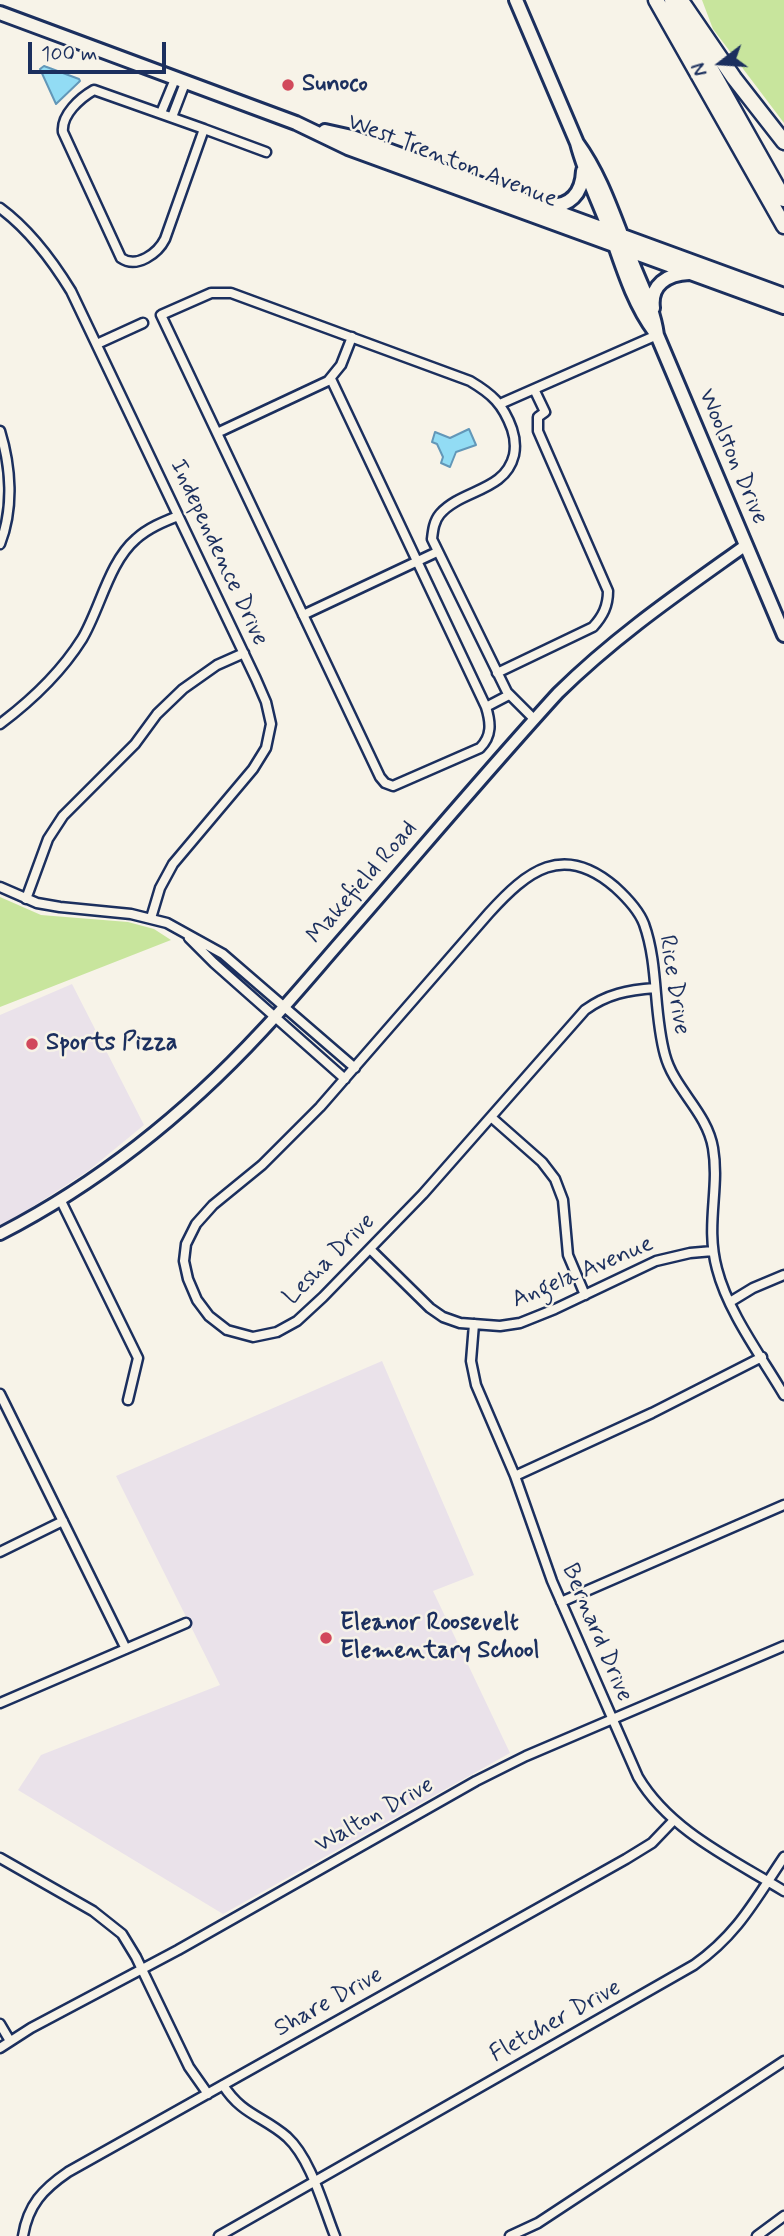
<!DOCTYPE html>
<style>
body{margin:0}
#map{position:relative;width:784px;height:2236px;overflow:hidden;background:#f7f3e8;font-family:Mynerve,sans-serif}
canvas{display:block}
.north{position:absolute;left:686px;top:28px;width:70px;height:70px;-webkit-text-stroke:5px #f7f3e8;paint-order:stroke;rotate:253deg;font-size:19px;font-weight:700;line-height:28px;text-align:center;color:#1b2f5e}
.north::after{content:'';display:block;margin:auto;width:24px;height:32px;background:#1b2f5e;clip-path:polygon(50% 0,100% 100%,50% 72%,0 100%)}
.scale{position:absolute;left:28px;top:42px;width:138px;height:32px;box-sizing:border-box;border:4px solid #1b2f5e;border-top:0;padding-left:9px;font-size:21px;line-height:24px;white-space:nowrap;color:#1b2f5e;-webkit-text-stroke:5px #f7f3e8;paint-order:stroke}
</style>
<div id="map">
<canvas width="784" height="2236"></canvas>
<div class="north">N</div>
<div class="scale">100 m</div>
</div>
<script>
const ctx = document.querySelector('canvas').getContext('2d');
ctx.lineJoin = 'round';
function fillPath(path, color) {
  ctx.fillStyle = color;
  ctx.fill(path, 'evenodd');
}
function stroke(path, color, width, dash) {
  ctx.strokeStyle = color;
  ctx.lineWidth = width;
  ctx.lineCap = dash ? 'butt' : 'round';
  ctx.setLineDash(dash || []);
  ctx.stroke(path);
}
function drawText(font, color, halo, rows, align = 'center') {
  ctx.font = font + ' Mynerve,sans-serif';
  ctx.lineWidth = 5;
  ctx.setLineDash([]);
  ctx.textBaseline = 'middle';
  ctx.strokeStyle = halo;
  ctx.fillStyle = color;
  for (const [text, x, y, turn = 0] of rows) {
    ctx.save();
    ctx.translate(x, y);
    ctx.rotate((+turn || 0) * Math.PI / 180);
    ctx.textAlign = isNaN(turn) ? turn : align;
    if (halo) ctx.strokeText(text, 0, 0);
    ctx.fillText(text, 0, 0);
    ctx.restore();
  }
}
const built = new Path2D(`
 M72,984L144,1125L88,1171L26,1211L0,1225V1015Z
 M382,1361L474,1575L433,1591L510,1753L223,1914L18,1790L41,1755L220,1685L116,1476Z`);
const green = new Path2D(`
 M702,0H784V123L713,29Z
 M0,897L41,915L128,922L154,929L171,940L0,1007Z`);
const water = new Path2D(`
 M44,66L79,79L80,81L56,104L40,69Z
 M469,429L476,445L456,452L450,467L441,463L443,457L437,444L432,442L435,432L450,438Z`);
const street = new Path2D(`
 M94,90L204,129L165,239C158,253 137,269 121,258L63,132C61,115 80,98 94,90Z
 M161,113L175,79
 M172,117L185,83
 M204,129L266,152
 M0,208C30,230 52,260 71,291L256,679L266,702L271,724L266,748L253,769L173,864L160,888L151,918
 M97,344L143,323
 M331,379L486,707C491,723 492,736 480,748L393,786L385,783L380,777L161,315L211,293H231L470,381C492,394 503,404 512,429C515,438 516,445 514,455C505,492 462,489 440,514C434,521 433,530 432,539L507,692L534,719
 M500,404L657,335
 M0,431C11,467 14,508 0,544
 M217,433L328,381L341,365L352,337
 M303,615L437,552
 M497,673L593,627C603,616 608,606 608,591L538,431V417L545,412L534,389
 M486,707L509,695
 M0,724C32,700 60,674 82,639C100,609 109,562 136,539C148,528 163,522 178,516
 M0,887L37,903L60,907L131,914L167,923L223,954L355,1068
 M26,899L48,839L63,816L135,744L157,714L183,689L217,665L244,653
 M189,938L214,963L345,1079
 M655,988C628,990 607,994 585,1010L423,1194L323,1297L297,1321L277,1332L253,1337L227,1330L209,1316L197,1300L188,1279L184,1261L186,1244L196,1224L213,1205L262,1165L320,1107L489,913C527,871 563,842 615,887C626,897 639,911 644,924C659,966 653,1012 665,1055C674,1089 707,1112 713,1148C720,1189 705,1225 717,1269C728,1312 761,1356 784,1395
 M491,1117L542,1162L555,1179L563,1200L568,1255L585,1295
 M61,1201L138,1358L128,1400
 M370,1249L430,1308L443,1317L460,1323L500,1326L520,1323L555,1309L656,1261L690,1253L713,1251
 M730,1302L753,1288L784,1275
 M474,1324L471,1361L476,1385L515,1476L552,1581L638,1777C670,1831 732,1859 784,1891
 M0,1394L126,1649
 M515,1476L652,1413L762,1357
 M0,1552L63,1521
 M561,1602L784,1505
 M0,1703L186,1623
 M0,1858L93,1911L122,1934L136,1957L189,2067L208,2094
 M0,2024L10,2041
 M0,2048L31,2028L178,1950L476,1781L526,1756L784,1646
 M223,2085C242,2115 263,2116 287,2137C311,2159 323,2206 335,2236
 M23,2236C28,2205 43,2189 68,2172L626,1859L652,1843L674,1820
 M219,2236L694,1965C738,1934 755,1900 784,1857
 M510,2236L538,2223L784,2061
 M757,2236L784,2216`);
const secondary = new Path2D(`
 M0,1234C99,1183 186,1113 262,1031C292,999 320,965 349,932C419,852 487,771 558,693C617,635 679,593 746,545`);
const primary = new Path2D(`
 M516,0L577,143C585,174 599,202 610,231C622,265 633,303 655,332
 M0,13L296,123L348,148L784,307
 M325,131L352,137L784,295
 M577,143C601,176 613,215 628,252C638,280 653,305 657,335L784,635
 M547,206C570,207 582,194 583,171
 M653,308C650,285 667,274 689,273`);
const highway = new Path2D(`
 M656,0L784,226
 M672,0L784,199
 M684,5L734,78L784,142`);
const markers = [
 [288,85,7,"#d1495b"],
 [32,1044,7,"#d1495b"],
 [326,1638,7,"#d1495b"]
];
const poiNames = [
 ["Sunoco",302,85],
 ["Sports Pizza",46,1044],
 ["Eleanor Roosevelt",340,1624],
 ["Elementary School",340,1652]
];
const streetNames = [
 ["West Trenton Avenue",452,162,21],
 ["Woolston Drive",732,457,67],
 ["Independence Drive",218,553,65],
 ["Makefield Road",363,883,-49],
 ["Rice Drive",673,985,81],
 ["Lesha Drive",330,1260,-45],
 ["Angela Avenue",583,1273,-23],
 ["Bernard Drive",596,1633,67],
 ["Walton Drive",375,1816,-29],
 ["Share Drive",329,2003,-29],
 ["Fletcher Drive",556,2022,-29]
];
fillPath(built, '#eae2ea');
fillPath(green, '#c8e59d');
fillPath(water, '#92dcf4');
stroke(water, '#6297b8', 2);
stroke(street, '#1b2f5e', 13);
stroke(secondary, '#1b2f5e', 16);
stroke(primary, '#1b2f5e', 18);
stroke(highway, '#1b2f5e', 19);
stroke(street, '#f7f3e8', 8);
stroke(secondary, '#f7f3e8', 10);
stroke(primary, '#f7f3e8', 12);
stroke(highway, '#f7f3e8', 14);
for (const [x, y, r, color] of markers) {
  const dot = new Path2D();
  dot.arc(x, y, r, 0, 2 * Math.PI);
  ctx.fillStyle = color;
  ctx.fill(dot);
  stroke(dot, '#f7f3e8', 2.5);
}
drawText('bold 24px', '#1b2f5e', '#f7f3e8', poiNames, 'left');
drawText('24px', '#1b2f5e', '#f7f3e8', streetNames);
</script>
